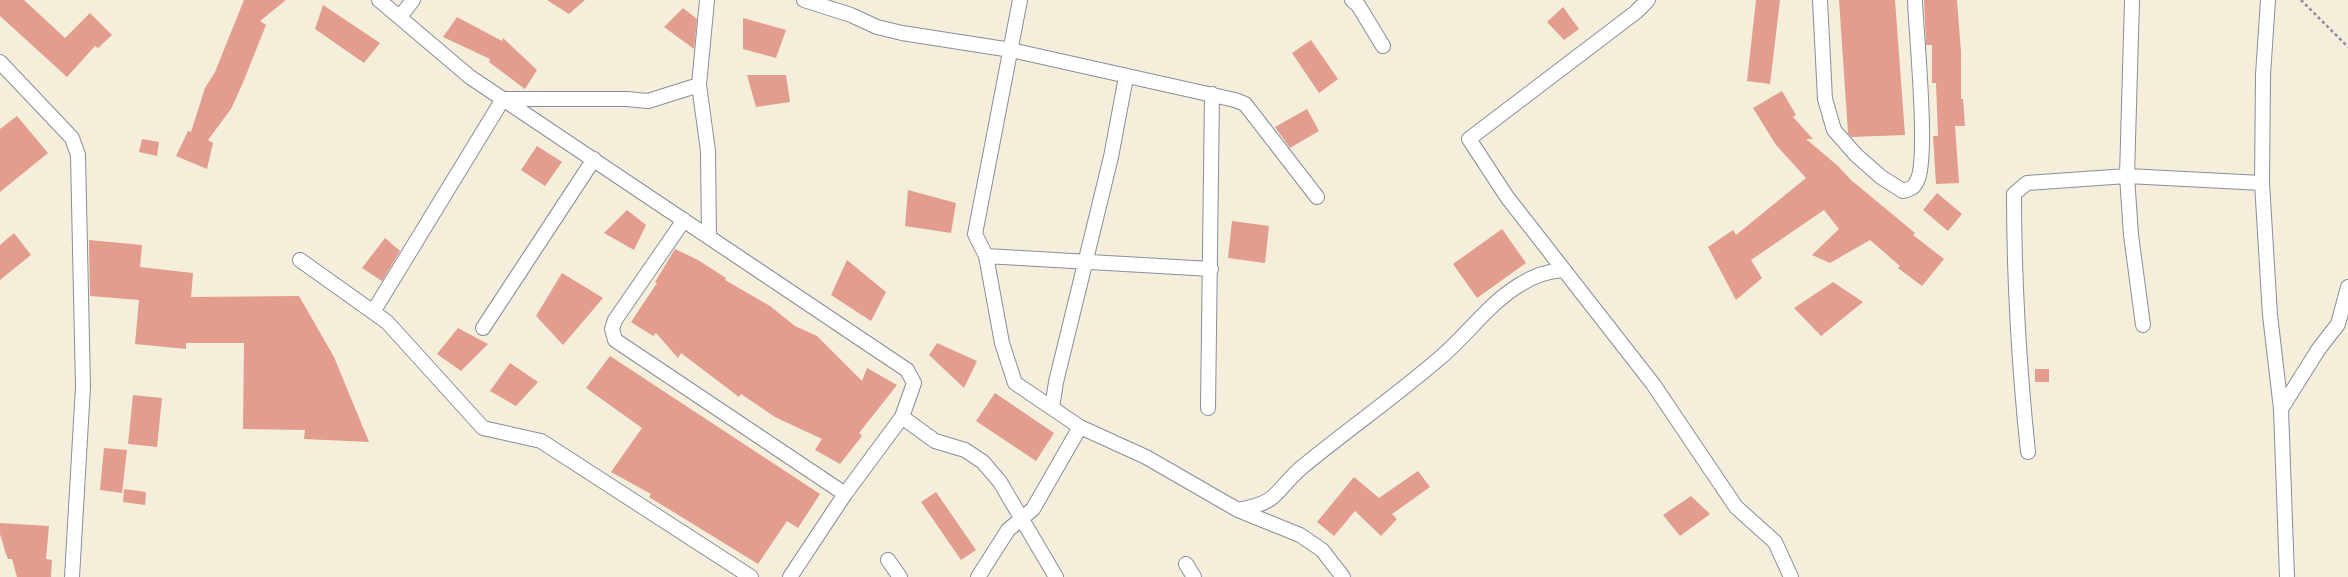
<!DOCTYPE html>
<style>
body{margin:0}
canvas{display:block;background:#f4eedb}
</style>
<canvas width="2348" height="577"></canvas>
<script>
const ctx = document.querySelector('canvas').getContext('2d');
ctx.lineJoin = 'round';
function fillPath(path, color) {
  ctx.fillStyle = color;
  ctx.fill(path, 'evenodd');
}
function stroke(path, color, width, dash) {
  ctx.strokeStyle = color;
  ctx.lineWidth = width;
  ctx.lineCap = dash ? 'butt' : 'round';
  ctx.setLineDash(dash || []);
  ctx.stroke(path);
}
const building = new Path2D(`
 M0,0H24L65,38L90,13L112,35L98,48L95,46L67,77L0,16Z
 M244,0H286L260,21L266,25L242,85L231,109L208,140L213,143L207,169L176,156L188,131L191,132L205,88L215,72Z
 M547,0H585L569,14Z
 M1756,0H1780L1770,84L1747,81Z
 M1839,0H1895L1905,135L1851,137L1848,133Z
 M1924,0H1957L1961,52V99H1963L1965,126H1955L1959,183L1936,184L1933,136H1938L1936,83H1932V45H1926Z
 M323,5L380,43L364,63L315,29Z
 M1563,7L1579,29L1564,40L1547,22Z
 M683,8L697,19L694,49L664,27Z
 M457,17L502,41L503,38L537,70L525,89L489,62L490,59L443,37Z
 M743,18L786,30L776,58L743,49Z
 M1311,40L1338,79L1319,93L1292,53Z
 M747,75H786L790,102L756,107Z
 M1782,91L1796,115L1793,117L1813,139H1806L1838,166L1851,180L1915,233L1913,235L1944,259L1922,286L1898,268L1900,266L1870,240L1830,263L1812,255L1839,229L1824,210L1751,260L1762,278L1736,300L1708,247L1733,230L1736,235L1806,178L1776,145L1753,108Z
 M1307,109L1319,131L1290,148L1275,127Z
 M17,116L48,153L0,192V129Z
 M142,139L159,142L157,156L139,152Z
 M537,146L562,162L545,186L521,170Z
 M908,190L956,203L951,233L905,226Z
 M1937,193L1962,214L1948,231L1923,210Z
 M627,210L646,225L634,250L604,233Z
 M1232,221L1269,226L1265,263L1228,258Z
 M1502,229L1526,263L1477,298L1453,264Z
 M14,233L31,255L0,280V245Z
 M385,238L400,251L382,281L362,268Z
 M89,240L142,245L140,267L193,273L191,297L299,296L334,357L369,442L304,439L305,430L243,429L244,343H186V349L135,344L139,300L90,296Z
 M675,249L698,260L726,278L725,280L770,306L795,326L817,336L862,381L867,368L897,385L859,433L862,436L840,464L815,450L822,439L775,417L741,394L739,397L681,353L678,358L656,333L653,336L631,322L657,283L655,282Z
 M847,260L886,292L871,321L831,295Z
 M562,273L603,298L563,345L536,316Z
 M1833,282L1863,302L1821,336L1794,308Z
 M458,328L488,344L461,371L437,354Z
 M937,343L977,361L964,388L929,355Z
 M610,356L820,494L798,528L787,521L758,564L649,497L651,494L611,472L642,428L586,388Z
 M510,363L538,382L516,406L490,391Z
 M2035,369H2049V382H2035Z
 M995,393L1054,433L1036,461L976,421Z
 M133,395L162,398L157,447L128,444Z
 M104,448L127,450L122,493L100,490Z
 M1418,471L1430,487L1392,514L1397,519L1381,536L1355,511L1334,536L1317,522L1354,477L1379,498Z
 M124,489L146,492L145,505L123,502Z
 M936,492L976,550L961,560L921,502Z
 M1691,496L1710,514L1680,536L1663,515Z
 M0,523L49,526L46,559L52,560L51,577H17L12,559H8L6,554L0,534Z`);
const path = new Path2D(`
 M2301,0L2348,47`);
const minor = new Path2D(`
 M379,0L470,77L907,370L914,383L902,417L845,494L790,577
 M707,0L699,85L708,151L709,237
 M804,0L851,15L877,27L902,33L1011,50L1235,100L1245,104L1317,197
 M1020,0L975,234L986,256L1002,343L1015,383L1080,427L1146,457L1238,510L1300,535L1322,550L1343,577
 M1352,0L1358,5L1383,46
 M1648,0L1636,12L1469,139L1507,197L1653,384L1736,507L1775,542L1791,577
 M1820,0L1825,99L1834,130L1856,155L1881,177L1903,191C1910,189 1914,188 1917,181C1929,160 1916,32 1915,0
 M2132,0L2127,176L2131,235L2143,325
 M2268,0L2263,75L2262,183L2270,315L2281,409L2287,577
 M400,17L413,0
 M0,62L72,138L78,155L83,387L72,577
 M684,220L615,320L612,329L615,340L845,494
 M986,256L1211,269
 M300,260L387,322L483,428L541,441L751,577
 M373,312L503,99H627L648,101L699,85
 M483,328L594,159
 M1052,408L1056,382L1111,157L1126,77
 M1208,408L1212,94
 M2281,409L2318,350L2338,324L2348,287
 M902,417L935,441L965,450L983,462L1000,482L1056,577
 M2028,452C2019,366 2014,281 2014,194L2027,183L2127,176L2262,183
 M1238,510C1280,502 1273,493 1301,468C1347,430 1396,396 1441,357C1468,334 1490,302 1521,284C1535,275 1548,271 1564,270
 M888,560L900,577
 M1186,564L1194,577
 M978,577L1008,530L1033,509L1080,427`);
fillPath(building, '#e29d8f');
stroke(minor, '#888e9c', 16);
stroke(path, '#888e9c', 2.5, [3, 3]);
stroke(minor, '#fff', 14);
</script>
